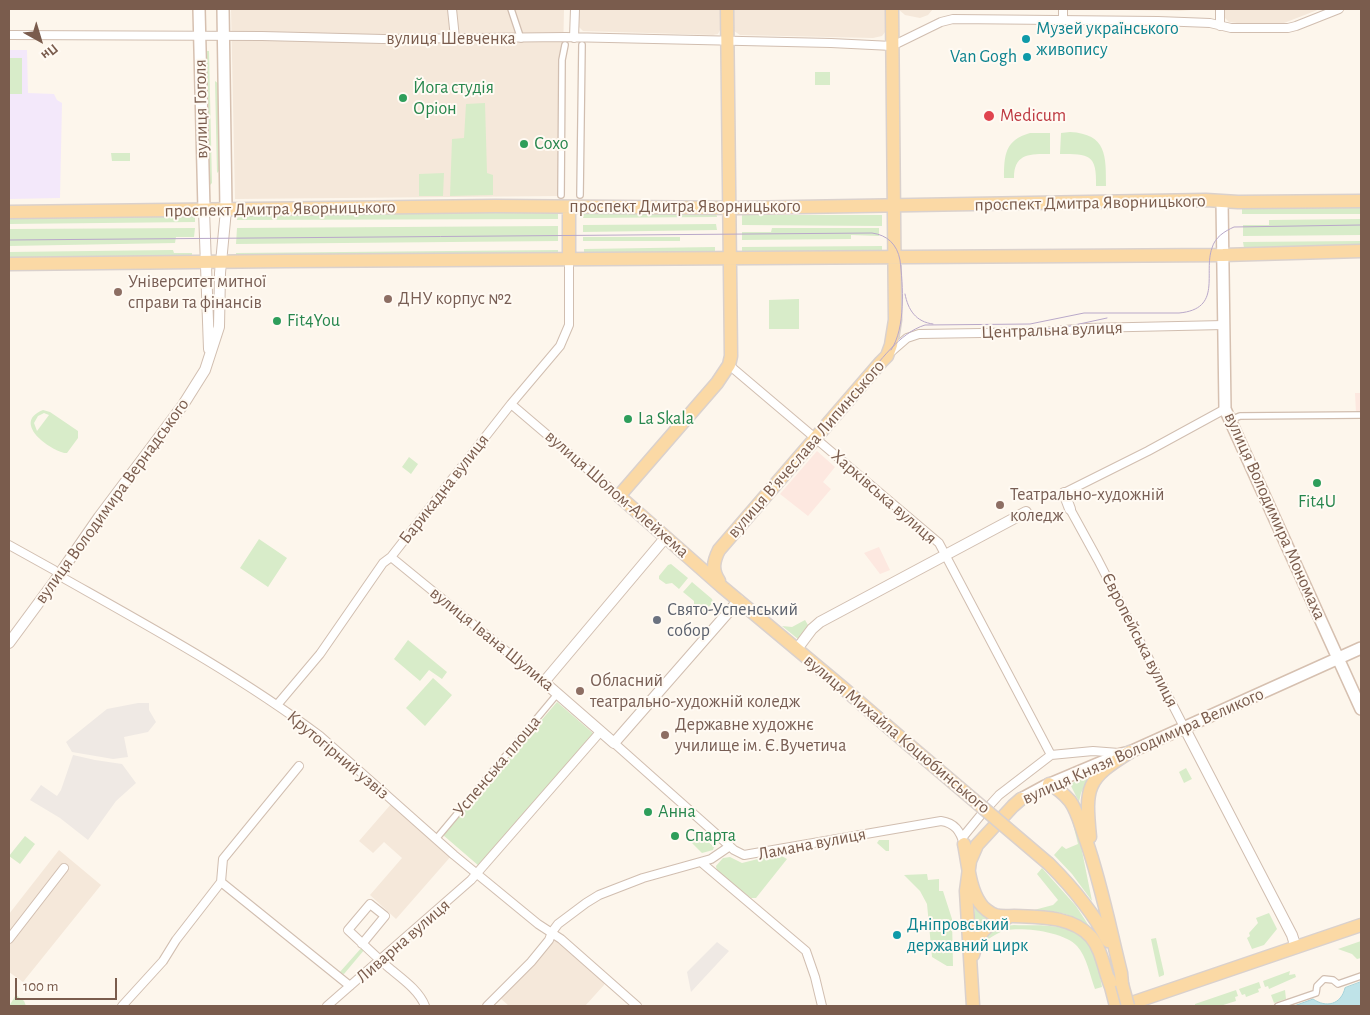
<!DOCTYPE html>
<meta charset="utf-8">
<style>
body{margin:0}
#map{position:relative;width:1370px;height:1015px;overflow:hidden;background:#fdf6ec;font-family:"Alegreya Sans",sans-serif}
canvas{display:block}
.frame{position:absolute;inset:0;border:10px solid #7a5c4d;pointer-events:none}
.north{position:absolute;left:15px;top:15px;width:50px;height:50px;-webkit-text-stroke:4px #fffaf3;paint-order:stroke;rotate:141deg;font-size:14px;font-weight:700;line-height:20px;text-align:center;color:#7a5c4d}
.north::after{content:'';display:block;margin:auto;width:18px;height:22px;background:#7a5c4d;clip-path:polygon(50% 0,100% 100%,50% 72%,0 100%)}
.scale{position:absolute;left:15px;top:978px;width:102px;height:22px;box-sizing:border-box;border:2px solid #7a5c4d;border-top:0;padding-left:6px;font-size:15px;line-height:18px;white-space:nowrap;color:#7a5c4d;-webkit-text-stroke:4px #fffaf3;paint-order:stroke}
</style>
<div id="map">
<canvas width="1370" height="1015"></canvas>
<div class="frame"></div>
<div class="north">Пн</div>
<div class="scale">100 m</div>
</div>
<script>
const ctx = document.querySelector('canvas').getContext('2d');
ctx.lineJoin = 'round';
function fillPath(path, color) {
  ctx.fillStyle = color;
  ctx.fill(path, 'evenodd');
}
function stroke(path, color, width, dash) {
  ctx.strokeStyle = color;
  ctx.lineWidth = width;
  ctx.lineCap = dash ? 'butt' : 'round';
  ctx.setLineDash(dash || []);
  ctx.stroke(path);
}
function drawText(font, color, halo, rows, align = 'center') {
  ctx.font = font + ' "Alegreya Sans",sans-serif';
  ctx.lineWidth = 4;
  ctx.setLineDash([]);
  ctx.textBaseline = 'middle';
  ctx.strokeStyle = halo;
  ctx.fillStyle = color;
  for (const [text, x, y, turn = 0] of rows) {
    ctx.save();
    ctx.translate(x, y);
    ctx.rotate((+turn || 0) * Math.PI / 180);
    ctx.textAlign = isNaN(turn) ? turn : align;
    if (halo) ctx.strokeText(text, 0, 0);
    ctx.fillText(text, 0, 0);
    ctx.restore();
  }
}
const residential = new Path2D(`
 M231,9H564L560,196L235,199Z
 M579,9H721V28L718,34L713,35L583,31L579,27Z
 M733,9H887L886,31L882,36L873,38L740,35L734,31Z
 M898,9H933L928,15L920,18L905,15Z
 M1069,9H1203L1180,11Z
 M1225,9H1320L1284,23L1245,24L1229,22L1225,18Z
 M392,803L452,855L396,919L370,895L402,858L384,842L373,853L359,841Z
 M59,850L101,885L23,982L9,972V914Z
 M553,938H556L605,982L604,985L585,1006H509L500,998Z`);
const commercial = new Path2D(`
 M1355,393H1361V413H1356Z
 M817,451L835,467L823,482L831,489L808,516L780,494Z
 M879,547L890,570L880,574L864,553Z`);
const industrial = new Path2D(`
 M138,703H149V710L156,722L148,732L124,737L128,757L113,759L72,752L66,742L107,709Z
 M73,755L95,760L122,764L136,783L116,801L88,840L60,818L30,800L41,785L57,796L61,790Z
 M717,942L729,951L691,992L687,972Z`);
const education = new Path2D(`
 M9,50H27L28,93L54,94L57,100L62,103L60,198L9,199Z`);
const green = new Path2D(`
 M205,51H209L212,183L208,187Z
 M9,58H22V94H9Z
 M815,72H830V85H815Z
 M215,81L219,84V158L220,170L217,173Z
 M485,103L487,173L493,175V195L450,196L452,139L464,138L466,104Z
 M1070,132C1107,134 1106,156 1106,186H1096C1097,154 1089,154 1060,154L1061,133Z
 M1030,133H1050V154C1030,154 1014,153 1014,178H1004C1004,155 1005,140 1030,133Z
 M111,153H130V161H112Z
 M444,173L443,196H419V174Z
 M1242,207H1361V214H1242Z
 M558,212V219L237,220L236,215Z
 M716,212L717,217L583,218V213Z
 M195,215V222L9,224V217Z
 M742,215H882V226L742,225Z
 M1361,219V235L1243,236V225H1269V220Z
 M716,224L717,230L583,232V225Z
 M558,226V241L236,244L237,228Z
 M195,228L194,237H176L175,243L9,246V229Z
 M772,228H879V236L851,235V239L742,240V232H771Z
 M583,237H680V241H583Z
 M1361,241V247L1244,248L1243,242Z
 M882,246V250L742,252V247Z
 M715,247V252L584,253V249Z
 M173,250L174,253H192V258L9,259V252Z
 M558,250V254L236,257V253Z
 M799,299V329H769V300Z
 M43,410L50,412L78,431V438L67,453C58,455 8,424 43,410ZM44,413L49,415L37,431L34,423L38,416Z
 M409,457L418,464L411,474L402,467Z
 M259,539L287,558L268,587L240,568Z
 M671,564L688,578L679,589L672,583L666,584L659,579V576L668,565Z
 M692,582L712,599L713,602L702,615L694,608V601L683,592Z
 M805,620L808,625L798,639L782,626L792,627Z
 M408,640L447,672L442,679L429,670L420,681L394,659Z
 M433,678L452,695L425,726L406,708Z
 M557,702L594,734L479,866L443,835Z
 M1186,768L1192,779L1184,783L1179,772Z
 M1090,775L1081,793L1079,802L1070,784Z
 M1072,820L1080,841L1092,901L1072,874L1054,855L1062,846L1066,849L1078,844Z
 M25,836L35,844L20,864L9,856Z
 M704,838L714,847L713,850L702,853L692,843L694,841Z
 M879,840H889V851H886L877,843Z
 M778,854L787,859L756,898H751L717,872L716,866L723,858L730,857L742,863Z
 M1042,868L1076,906L1089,926C1072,913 1055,911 1034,910L1053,905L1058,900L1037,874Z
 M927,874L928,880L939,879V891H943L952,919L953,966H947L932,957L927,904L920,891L904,875Z
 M974,904L995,919L976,937Z
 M1269,913L1277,929L1264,945L1252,949L1247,938L1250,936L1249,933L1258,923L1256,918Z
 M1014,925C1041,926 1078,921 1092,949C1098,961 1100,975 1102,987L1095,989C1090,976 1087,957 1077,946C1065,932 1025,927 1007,930C999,932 992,936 986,941L985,939C991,928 1002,926 1014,925Z
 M1156,938L1164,973V975L1159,977L1151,939Z
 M1361,941V958L1357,959L1352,954L1338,949Z
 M363,946L365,949L344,974L339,973Z
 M1290,971L1289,975L1295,974L1296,977L1269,989L1268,986L1265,987L1263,981Z
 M1259,982L1261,988L1258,989L1259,992L1246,997L1245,994L1242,995L1239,989Z
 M1236,990L1238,996L1235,997L1236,1001L1220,1006H1195V1004Z
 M1285,990L1286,999L1274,1003L1271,995Z
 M16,995L24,1001L26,1006H9Z`);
const water = new Path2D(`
 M1361,982V1006H1294L1313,999C1326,1008 1341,1005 1345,988Z`);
const pedestrian = new Path2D(`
 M511,9L521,39
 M561,195L562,60L565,45
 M580,195L582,45
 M1230,420L1240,416L1361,415
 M436,839L558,693
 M1278,1006L1316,993L1317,986L1324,979L1333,980L1338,984L1361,976`);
const minor = new Path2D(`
 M452,9L455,38
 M1220,9V26
 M1063,20V9
 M9,35L262,36L383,39L565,37L831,43L892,46L941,22L953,19L1158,21L1210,23L1231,28H1288L1296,26L1339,9
 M574,38L575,9
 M892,351L907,338L919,334L1043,332L1087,328L1224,325
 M729,365L939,543L1051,755
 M511,404L619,496
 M1064,493L1148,451L1225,409
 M1070,509L1098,560L1184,727
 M9,545L54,570L65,579C152,628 240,676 320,736L454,855L538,924L561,939L637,1006
 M391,557L544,682
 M277,705L320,654L383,563L391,557L511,404L560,346L569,325V258
 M614,743L714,832L734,850L744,855L941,821C955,823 960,831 964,844
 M962,838L980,816L999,795L1051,755L1093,751L1119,753
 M702,863L806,951L815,977L822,1006
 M221,882L350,986
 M221,882L223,859L299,766
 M9,939L64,868
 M362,944L385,916L370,904L348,930C361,942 374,955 388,967C401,978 419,990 425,1006
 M122,1006L163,961L176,940L221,882
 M327,1006L471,880L601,731
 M487,1006L531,962L549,940L552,932L558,924L586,903L599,895L643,878L711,859L730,846`);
const tertiary = new Path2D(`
 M204,210L209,349
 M1064,493L1070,509
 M666,537L544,682L614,743L739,600
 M9,643L54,582L99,517L183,405L205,370L219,327L220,273L226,210
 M797,649L812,629L820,622L1026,512
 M1184,727L1292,935L1296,948`);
const secondary = new Path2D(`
 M199,9L204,210
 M223,9L226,210
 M1222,201L1225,409L1361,709
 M1021,799L1045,786L1121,754L1130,752L1361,648`);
const primary = new Path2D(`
 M727,9L731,356L729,365L717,383L619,496L721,586L842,687L909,745
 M569,207V258
 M9,212L495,206L739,208L1206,200L1238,202L1361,201
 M9,264L286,261L1223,255L1361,251
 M719,581C712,570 713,562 719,550L881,362L887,356L891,345L895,320L892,9
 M1049,784C1057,788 1064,794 1070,801C1078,812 1081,827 1086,840C1101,883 1110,929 1121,973L1122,984
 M1090,837C1085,787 1086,779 1130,752
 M964,844C968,863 969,887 980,903C983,908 990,913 995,915C1001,917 1008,916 1014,916C1040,917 1072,916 1091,937C1102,950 1104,970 1111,987
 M1049,864C1072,887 1093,912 1108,941
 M973,955C978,935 984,923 1007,918
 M1109,979L1116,1006
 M973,1006L966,891L970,861L977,845L1013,806L1021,799
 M1123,1006L1361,925`);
const tram = new Path2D(`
 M9,240L872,233C887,235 897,244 900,260C903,285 906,328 891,350
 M905,294C908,310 916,322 933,324
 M1028,330L1061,328L1107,318
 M862,382C880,362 899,333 925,325L1030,324L1084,313H1179C1223,309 1203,273 1212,248C1215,237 1225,231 1234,227L1361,225`);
const primaryBridge = new Path2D(`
 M909,745L1049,864
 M1122,984L1128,1006`);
const markers = [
 [1026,39,5,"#0f9aa8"],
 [1027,57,5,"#0f9aa8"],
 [403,98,5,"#2e9e5b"],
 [989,116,6,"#e0444e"],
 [524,144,5,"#2e9e5b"],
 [118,292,5,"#8d6e63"],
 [388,299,5,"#8d6e63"],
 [277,321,5,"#2e9e5b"],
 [628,419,5,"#2e9e5b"],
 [1317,483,5,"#2e9e5b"],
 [1000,505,5,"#8d6e63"],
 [657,620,5,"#6b7280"],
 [580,691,5,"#8d6e63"],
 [665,735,5,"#8d6e63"],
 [648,812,5,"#2e9e5b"],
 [675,836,5,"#2e9e5b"],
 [897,935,5,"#0f9aa8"]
];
const cultureNames = [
 ["Музей українського",1036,29],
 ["живопису",1036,50],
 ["Van Gogh",1017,57,"right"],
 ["Дніпровський",907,925],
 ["державний цирк",907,946]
];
const streetNames = [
 ["вулиця Шевченка",451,39],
 ["вулиця Гоголя",201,109,-91],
 ["проспект Дмитра Яворницького",1090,203,-1],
 ["проспект Дмитра Яворницького",685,207],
 ["проспект Дмитра Яворницького",280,209,-1],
 ["Центральна вулиця",1052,330,-2],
 ["вулиця Вʼячеслава Липинського",806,449,-49],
 ["Барикадна вулиця",444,489,-52],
 ["вулиця Шолом-Алейхема",617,494,41],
 ["Харківська вулиця",884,497,41],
 ["вулиця Володимира Вернадського",112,501,-54],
 ["вулиця Володимира Мономаха",1275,516,66],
 ["вулиця Івана Шулика",492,639,39],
 ["Європейська вулиця",1140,640,63],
 ["вулиця Михайла Коцюбинського",897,734,40],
 ["вулиця Князя Володимира Великого",1143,746,-24],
 ["Крутогірний узвіз",338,755,40],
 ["Успенська площа",497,766,-50],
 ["Ламана вулиця",812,844,-11],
 ["Ливарна вулиця",403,941,-41]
];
const leisureNames = [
 ["Йога студія",413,88],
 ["Оріон",413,109],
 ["Сохо",534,144],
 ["Fit4You",287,321],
 ["La Skala",638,419],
 ["Fit4U",1317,502,"center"],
 ["Анна",658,812],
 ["Спарта",685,836]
];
const healthNames = [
 ["Medicum",1000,116]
];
const educationNames = [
 ["Університет митної",128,282],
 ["справи та фінансів",128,303],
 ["ДНУ корпус №2",398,299],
 ["Театрально-художній",1010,495],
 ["коледж",1010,516],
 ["Обласний",590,681],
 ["театрально-художній коледж",590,702],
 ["Державне художнє",675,725],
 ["училище ім. Є.Вучетича",675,746]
];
const worshipNames = [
 ["Свято-Успенський",667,610],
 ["собор",667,631]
];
fillPath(residential, '#f5e8da');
fillPath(commercial, '#fde8e0');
fillPath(industrial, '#efe9e4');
fillPath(education, '#f3e8fa');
fillPath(green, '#d8ecc9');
fillPath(water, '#bfe3e8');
stroke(water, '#a5d3da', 1);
stroke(pedestrian, '#d1beb0', 8);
stroke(minor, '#d1beb0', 10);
stroke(tertiary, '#d1beb0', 12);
stroke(secondary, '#d6c0b0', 14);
stroke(primary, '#dad1cd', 15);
stroke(pedestrian, '#fff', 5.5);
stroke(minor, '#fff', 8);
stroke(tertiary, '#fff', 10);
stroke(secondary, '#fff', 11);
stroke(primary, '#fbd9a5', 12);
stroke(tram, '#b9a8c9', 1);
stroke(primaryBridge, '#dad1cd', 15, []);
stroke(primaryBridge, '#fbd9a5', 12);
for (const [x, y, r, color] of markers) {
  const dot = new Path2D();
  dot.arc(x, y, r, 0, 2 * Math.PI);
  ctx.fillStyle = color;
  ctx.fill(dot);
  stroke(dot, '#fffaf3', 2);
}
drawText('18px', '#0d838f', '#fffaf3', cultureNames, 'left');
drawText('18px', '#7a5c4d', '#fffaf3', streetNames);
drawText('18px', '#27864d', '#fffaf3', leisureNames, 'left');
drawText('18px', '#be3a42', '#fffaf3', healthNames, 'left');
drawText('18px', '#785e54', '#fffaf3', educationNames, 'left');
drawText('18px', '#5b616d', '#fffaf3', worshipNames, 'left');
</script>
